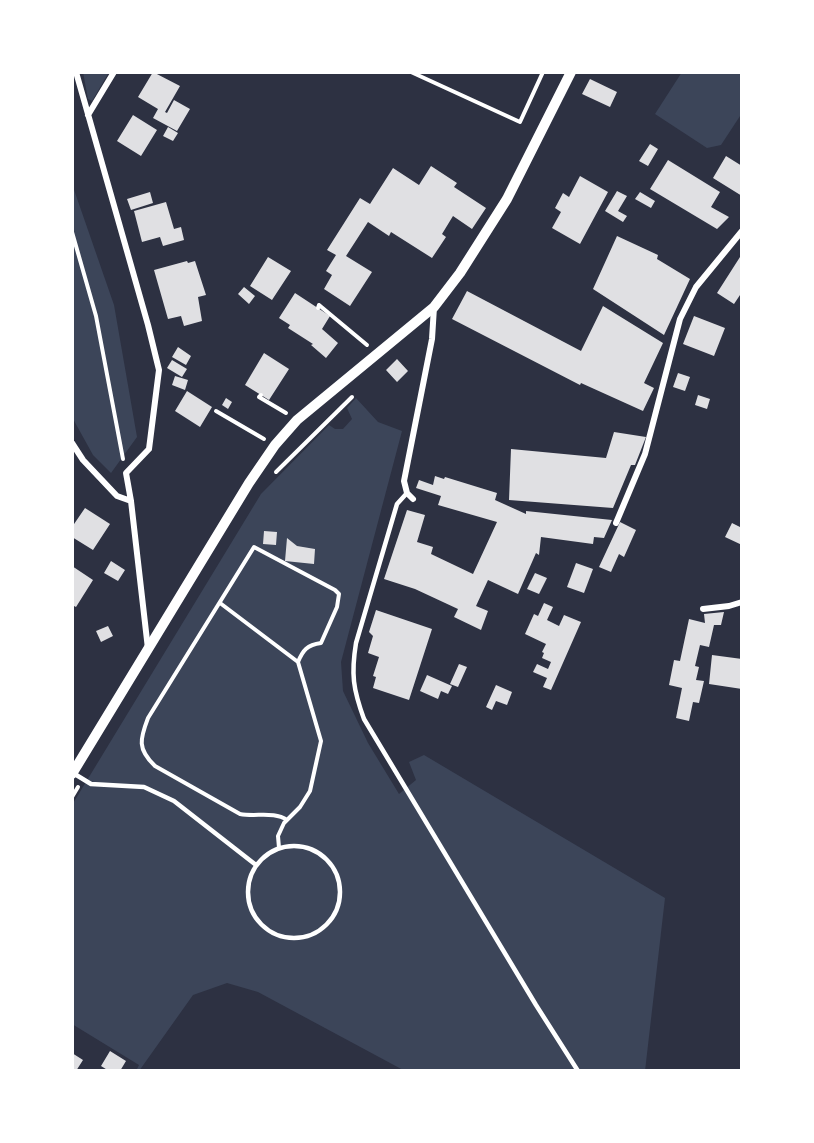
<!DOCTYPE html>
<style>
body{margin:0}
#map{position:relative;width:814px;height:1143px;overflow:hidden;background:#2d3142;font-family:Figtree,sans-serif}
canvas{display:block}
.frame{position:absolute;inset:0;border:74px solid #fff;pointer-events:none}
</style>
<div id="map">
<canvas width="814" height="1143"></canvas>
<div class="frame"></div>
</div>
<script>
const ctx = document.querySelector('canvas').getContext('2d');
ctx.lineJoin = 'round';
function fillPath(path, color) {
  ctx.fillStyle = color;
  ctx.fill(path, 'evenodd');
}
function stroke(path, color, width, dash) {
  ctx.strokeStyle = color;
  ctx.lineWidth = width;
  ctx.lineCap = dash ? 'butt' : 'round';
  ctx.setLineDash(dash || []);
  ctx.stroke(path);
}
const green = new Path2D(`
 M83,72H109L92,101L88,99Z
 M682,72H742V113L721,145L707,148L655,114Z
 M72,184L114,305L137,437L111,473L93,455L72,417Z
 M356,398L378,422L402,431L341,662L343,691L368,743L399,794L416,780L409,762L424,755L665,898L645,1071H405L258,992L227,983L193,995L139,1071H136L139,1065L72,1024V805L261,494L329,425L335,429H343L352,419L347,408Z`);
const building = new Path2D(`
 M153,72L180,86L165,112L167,113L174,100L190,109L177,131L153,118L158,109L138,97Z
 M590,79L617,92L610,107L582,94Z
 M133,115L157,130L141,156L117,141Z
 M168,127L178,133L173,141L163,136Z
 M650,144L658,149L648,166L639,161Z
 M726,156L742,166V196L713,178Z
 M668,160L720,192L711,207L729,217L717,229L650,189Z
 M431,166L457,183L454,187L486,208L472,229L453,216L442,234L446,237L432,258L391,232L389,236L368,222L346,256L372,272L350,306L324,289L332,275L326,271L336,255L327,250L360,198L370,204L393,168L419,185Z
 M580,176L608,192L580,244L552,228L561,212L555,208L563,193L569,197Z
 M617,191L627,196L618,211L627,216L623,222L605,211Z
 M150,192L153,203L131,210L127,199Z
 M640,192L655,201L651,208L635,199Z
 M166,202L174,229L181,227L184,240L163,246L160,237L142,242L134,211Z
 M617,236L658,255L657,259L690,279L664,335L593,289Z
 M268,257L291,271L272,300L250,286Z
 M740,257L742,258V292L734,304L717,293Z
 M187,261L188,263L195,261L206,295L198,297L202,321L184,326L181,316L168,319L154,270Z
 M244,287L255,296L249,304L238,294Z
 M467,291L581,351L603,306L663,343L644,383L654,388L643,411L581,383L580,385L452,319Z
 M295,293L330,316L322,329L338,343L326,358L311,345L313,344L288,328L290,325L279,318Z
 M694,316L725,328L714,356L683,344Z
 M178,347L191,356L186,365L172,357Z
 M264,353L289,369L269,400L245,385Z
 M397,359L408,371L397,382L386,370Z
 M172,360L187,369L182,377L167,368Z
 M678,373L690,377L685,391L673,387Z
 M175,376L188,380L185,390L172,385Z
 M187,391L212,407L200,427L175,411Z
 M698,395L710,399L707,409L695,405Z
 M226,398L232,402L228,409L222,405Z
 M614,432L646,437L635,465H631L613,508L509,500L511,449L606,458Z
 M435,476L444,479L445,477L497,493L495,500L526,514V511L612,520L604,538L594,537L593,544L541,537L539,555L536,553L518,594L488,580L476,606L488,611L481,630L454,617L458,609L415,589L384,579L407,510L425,515L417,542L433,547L431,554L473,574L497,522L438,505L441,496L416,488L419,480L433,485Z
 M85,508L110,524L93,550L72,537V527Z
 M620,522L636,530L624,557L619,554L611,572L599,567Z
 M732,523L742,528V545L725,537Z
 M264,531L277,532L276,545L263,544Z
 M287,538L297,546L315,549L314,564L285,561Z
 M111,561L125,570L118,581L104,573Z
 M576,563L593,569L584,593L567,587Z
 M72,566L93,580L76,607L72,605Z
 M535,573L547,578L539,594L527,589Z
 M544,603L553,607L547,620L559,626L564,615L581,622L551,690L543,687L547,678L533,672L537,664L548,669L551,662L542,658L544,653L542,652L546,644L525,634L534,614L538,616Z
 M376,610L432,629L409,700L373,688L376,677L373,676L379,657L368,653L373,636L369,632Z
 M724,612L721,625H714L709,647L700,645L695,666L699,667L696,680L704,681L699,703L693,702L689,721L676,718L682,688L669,685L674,660L680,661L689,619L705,623L704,614Z
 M108,626L113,636L101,642L96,631Z
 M712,655L742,659V689L709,684Z
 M459,664L467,667L458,687L450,684Z
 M427,675L452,686L448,694L441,691L438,699L420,691Z
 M496,685L512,692L507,705L496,701L492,710L486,707Z
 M110,1051L126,1061L120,1071H109L101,1066Z
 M72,1053L83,1060L76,1071H72Z`);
const path = new Path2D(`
 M411,72L520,122L543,72
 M72,232L96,316L123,459
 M318,308L319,305L367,345
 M261,395L259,397L286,413
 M216,411L264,439
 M276,472L352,397
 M220,603L298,662
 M72,797L78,787
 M279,848L278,836L284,823L300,807L310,791L321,741L298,662C303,650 307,645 321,643L337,607L339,594L335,590L254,547L148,718C140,739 137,749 155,766L240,814C256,817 274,811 287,820`);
const service = new Path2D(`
 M407,493L397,504L356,643C351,674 353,689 364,719L536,1005L578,1071
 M73,773L91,784L144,787L174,801L256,865
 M248 892a46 46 0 1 1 92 0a46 46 0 1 1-92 0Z`);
const minor = new Path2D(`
 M76,72L148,325L159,370L149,449L126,473L131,501L148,649
 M88,115L114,72
 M72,443L83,460L117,496L131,501
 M413,499L407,493L404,481L432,339L434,307
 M616,523L645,454L680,319L696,287L742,231
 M703,609L729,606L742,602`);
const tertiary = new Path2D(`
 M72,774L249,483L275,445L297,420L434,307L460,273L507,199L571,72`);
fillPath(green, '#3c4559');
fillPath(building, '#e0e0e3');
stroke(path, '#fff', 4);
stroke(service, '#fff', 4.5);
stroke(minor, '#fff', 6);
stroke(tertiary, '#fff', 10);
</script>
